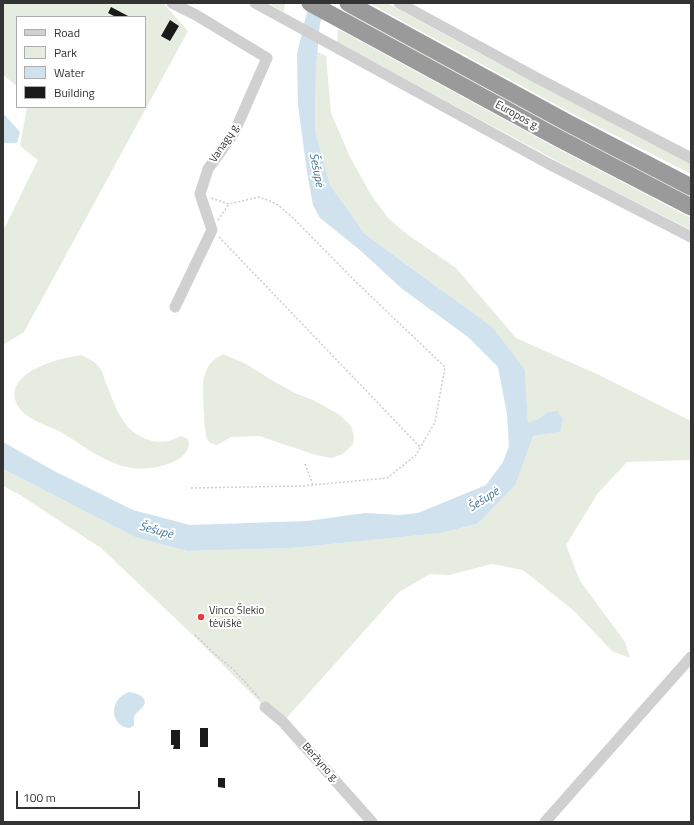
<!DOCTYPE html>
<meta charset="utf-8">
<style>
body{margin:0}
#map{position:relative;width:694px;height:825px;overflow:hidden;background:#fff;font-family:"Titillium Web",sans-serif}
canvas{display:block}
.frame{position:absolute;inset:0;border:4px solid #333;pointer-events:none}
.legend{position:absolute;left:16px;top:16px;width:130px;height:92px;box-sizing:border-box;background:#fff;border:1px solid #adadad;margin:0;padding:5px 7px;list-style:none;font-size:12px;color:#333}
.legend li{display:flex;align-items:center;gap:8px;height:20px}
.legend b{width:20px;border:1px solid #adadad}
.scale{position:absolute;left:16px;top:791px;width:124px;height:18px;box-sizing:border-box;border:2px solid #333;border-top:0;padding-left:5px;font-size:12px;line-height:14px;white-space:nowrap;color:#333;-webkit-text-stroke:3px #fff;paint-order:stroke}
</style>
<div id="map">
<canvas width="694" height="825"></canvas>
<div class="frame"></div>
<ul class="legend">
<li><b style="height:5px;background:#d0d0d0"></b>Road</li>
<li><b style="height:11px;background:#e6ecdf"></b>Park</li>
<li><b style="height:11px;background:#cfe2ee"></b>Water</li>
<li><b style="height:11px;background:#1a1a1a"></b>Building</li>
</ul>
<div class="scale">100 m</div>
</div>
<script>
const ctx = document.querySelector('canvas').getContext('2d');
ctx.lineJoin = 'round';
function fillPath(path, color) {
  ctx.fillStyle = color;
  ctx.fill(path, 'evenodd');
}
function stroke(path, color, width, dash) {
  ctx.strokeStyle = color;
  ctx.lineWidth = width;
  ctx.lineCap = dash ? 'butt' : 'round';
  ctx.setLineDash(dash || []);
  ctx.stroke(path);
}
function drawText(font, color, halo, rows, align = 'center') {
  ctx.font = font + ' "Titillium Web",sans-serif';
  ctx.lineWidth = 4;
  ctx.setLineDash([]);
  ctx.textBaseline = 'middle';
  ctx.strokeStyle = halo;
  ctx.fillStyle = color;
  for (const [text, x, y, turn = 0] of rows) {
    ctx.save();
    ctx.translate(x, y);
    ctx.rotate((+turn || 0) * Math.PI / 180);
    ctx.textAlign = isNaN(turn) ? turn : align;
    if (halo) ctx.strokeText(text, 0, 0);
    ctx.fillText(text, 0, 0);
    ctx.restore();
  }
}
const green = new Path2D(`
 M3,3H163L188,31L24,332L3,345V231L38,160L20,146L27,107H145V17H17V86L3,75Z
 M268,3H285L284,12Z
 M369,3H387L475,51L691,164V174L575,115Z
 M348,10L691,193V199L345,15Z
 M338,29L549,144L691,218V230L585,176L337,42Z
 M317,52L326,56L331,113L350,157L371,195L389,219L408,235L456,268L516,338L599,375L691,421V460L627,462L598,493L566,545L580,581L625,642L630,658L612,651L574,611L523,570L492,564L449,575L430,574L399,592L283,722L265,707L197,639L101,548L20,495L3,486V469L135,537L187,551L291,548L441,533L477,524L533,436L560,432L548,412L538,419L528,424L525,370L439,288L365,234L330,185L315,130L316,67Z
 M223,354L246,364L273,381L297,394L313,400L340,415L351,426L354,437L353,444L343,454L332,458L316,455L259,436L231,437L217,445C213,444 209,443 207,439C204,432 202,385 204,377C208,364 212,360 223,354Z
 M82,355C88,359 95,361 99,367C102,371 104,377 105,381C115,404 121,430 146,439C160,444 169,442 181,436L188,439C195,463 149,471 132,468C107,464 85,447 64,434C49,425 27,421 18,406C0,373 59,358 82,355Z`);
const water = new Path2D(`
 M309,3H331L320,23L316,67L315,130L330,185L365,234L493,328L525,370L528,423L538,419L548,412L557,411L563,419L560,432L533,436L515,485L477,524L441,533L291,548L187,551L135,537L3,469V442L54,471L133,510L190,525L307,521L365,513L400,515L418,513L486,485L503,462L509,446L507,414L498,367L468,337L401,288L361,251L320,218L313,205L307,172L298,105L297,54Z
 M3,113L20,132L17,143H3Z
 M129,692C137,693 151,698 142,708C139,711 135,713 134,718C134,719 134,725 134,725L130,728C109,727 109,698 129,692Z`);
const building = new Path2D(`
 M111,7L130,17H116L108,13Z
 M170,20L179,26L170,41L161,36Z
 M200,728H208V747H200Z
 M171,730H180V749H173L174,745H171Z
 M218,778H225V788L218,787Z`);
const path = new Path2D(`
 M218,220L229,204
 M219,237L420,447
 M305,464L313,485
 M191,488L302,486L387,478L416,455L435,422L445,367L356,282L292,217L278,205L270,201L259,197L229,204L211,198
 M195,635L216,655L234,670L260,699`);
const minor = new Path2D(`
 M172,3L196,15L267,58L234,133L208,169L200,194L212,230L175,307
 M255,3L549,164L691,237
 M399,3L537,78L691,158
 M265,707L283,722L372,822
 M545,822L691,657`);
const highway = new Path2D(`
 M310,3L558,138L691,207
 M348,3L568,123L691,187`);
const markers = [
 [201,617,4,"#e63946"]
];
const streetNames = [
 ["Europos g.",517,116,29],
 ["Vanagų g.",225,143,-57],
 ["Beržyno g.",320,763,48]
];
const poiNames = [
 ["Vinco Šlekio",209,611],
 ["tėviškė",209,624]
];
const waterNames = [
 ["Šešupė",316,170,79],
 ["Šešupė",484,500,-33],
 ["Šešupė",156,531,15]
];
fillPath(green, '#e6ecdf');
fillPath(water, '#cfe2ee');
fillPath(building, '#1a1a1a');
stroke(path, '#cdcdcd', 1.5, [2, 2]);
stroke(minor, '#d0d0d0', 11);
stroke(highway, '#9a9a9a', 17);
for (const [x, y, r, color] of markers) {
  const dot = new Path2D();
  dot.arc(x, y, r, 0, 2 * Math.PI);
  ctx.fillStyle = color;
  ctx.fill(dot);
  stroke(dot, '#fff', 1.5);
}
drawText('11px', '#333', '#fff', streetNames);
drawText('11px', '#333', '#fff', poiNames, 'left');
drawText('italic 12px', '#3f7597', '#fff', waterNames);
</script>
